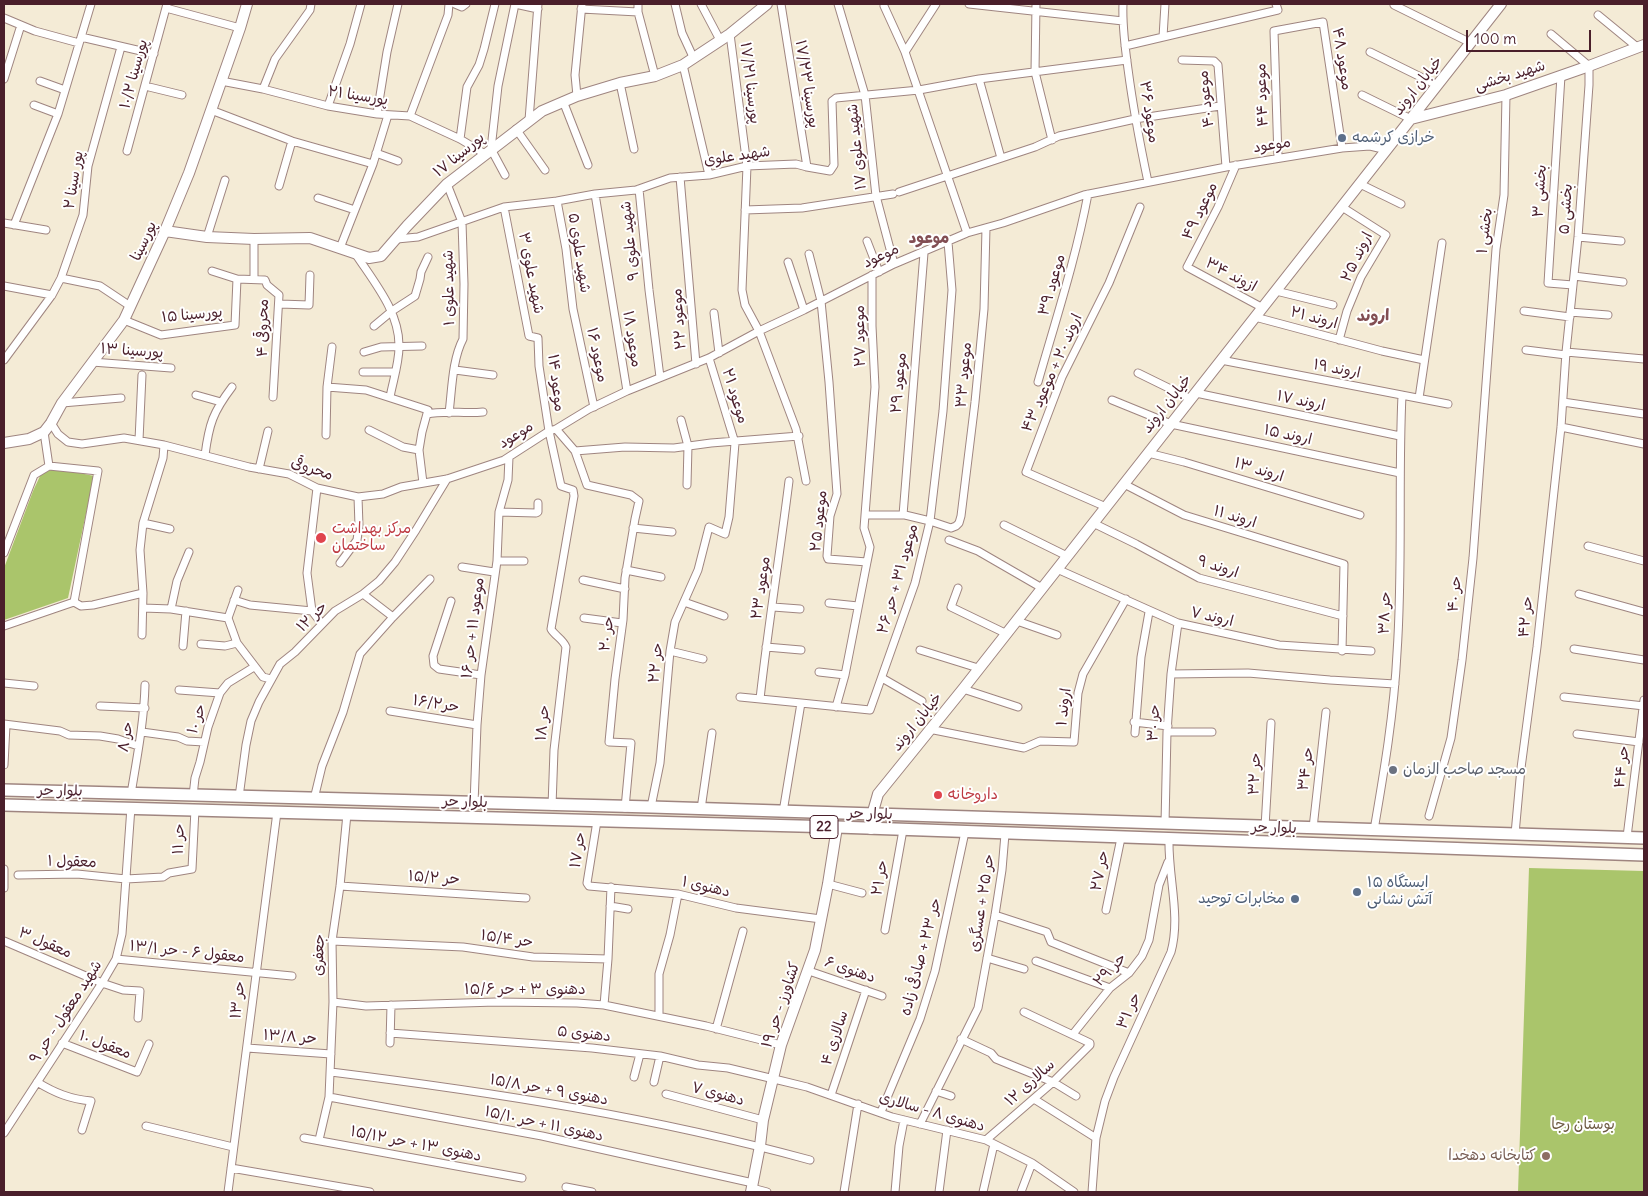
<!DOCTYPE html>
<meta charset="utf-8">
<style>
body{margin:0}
#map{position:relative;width:1648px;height:1196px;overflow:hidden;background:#f4ebd6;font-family:Delius,sans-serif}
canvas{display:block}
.frame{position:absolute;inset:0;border:5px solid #4a1f2b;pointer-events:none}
.scale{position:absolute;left:1466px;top:30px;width:125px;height:22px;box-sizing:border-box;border:2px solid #4a1f2b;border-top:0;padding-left:6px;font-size:15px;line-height:18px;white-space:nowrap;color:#4a1f2b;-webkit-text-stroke:4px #fff;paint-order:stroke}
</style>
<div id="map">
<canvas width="1648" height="1196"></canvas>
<div class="frame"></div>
<div class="scale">100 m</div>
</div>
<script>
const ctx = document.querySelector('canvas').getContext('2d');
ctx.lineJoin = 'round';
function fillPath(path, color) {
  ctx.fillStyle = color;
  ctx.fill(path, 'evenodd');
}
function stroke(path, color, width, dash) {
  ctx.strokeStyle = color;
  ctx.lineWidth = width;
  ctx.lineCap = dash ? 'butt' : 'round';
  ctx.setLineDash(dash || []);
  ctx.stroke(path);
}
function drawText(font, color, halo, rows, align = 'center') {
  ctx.font = font + ' Delius,"Playpen Sans Arabic",sans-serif';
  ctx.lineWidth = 4;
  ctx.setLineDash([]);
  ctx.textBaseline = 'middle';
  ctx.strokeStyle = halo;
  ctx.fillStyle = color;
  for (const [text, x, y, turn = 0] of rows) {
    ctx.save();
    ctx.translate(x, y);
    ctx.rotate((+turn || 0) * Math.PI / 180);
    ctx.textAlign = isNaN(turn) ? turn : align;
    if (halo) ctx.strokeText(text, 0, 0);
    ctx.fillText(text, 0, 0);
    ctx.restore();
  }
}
const green = new Path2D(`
 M56,468L94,476L68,598L4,620V568L33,491L41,474Z
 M1529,868L1644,871V1192H1518Z`);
const street = new Path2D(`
 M455,4L462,7L466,4
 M515,4L538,9
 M638,4V12L655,76
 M675,4L682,33L694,59
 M701,4L720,40
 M781,4L807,167
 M838,4L865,95L876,196L894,264
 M936,4L905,52L967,233
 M969,4L1123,21
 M1036,4L1035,72L1052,140
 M1123,4C1122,26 1125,47 1128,69C1133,107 1140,144 1148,182
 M1394,5L1471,43
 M884,6L905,52
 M166,8L240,28
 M581,9L638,12
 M1598,15L1637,47
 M4,18L35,31L79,43
 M730,34L747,166L742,290L745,305L759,331L796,429L806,481
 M81,37L154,54
 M1163,37L1165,4
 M1125,46L1278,10L1276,4
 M1370,52L1437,85
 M1182,60L1214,61L1218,65L1226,167
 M683,65L709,175
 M1561,76L1548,283L1573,285
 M4,79L21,25
 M979,79L1001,158
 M40,81L65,90
 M221,81L263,89L328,106L377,114L410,116L460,139L485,154
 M620,83L634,149
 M145,86L182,95
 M263,89L275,59L310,10L311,4
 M1362,95L1411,119
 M577,96L575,75L582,4
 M563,101L588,165
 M34,105L58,114
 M328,106L350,44L361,4
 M211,110L292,141L373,164
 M377,114L387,52L398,4
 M410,116L448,15L449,4
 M529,120L538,4
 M516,129L545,170
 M460,139L467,87L479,65L484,49L495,4
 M127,151L167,4
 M376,153L398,161
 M1278,158L1274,31L1323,22L1342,148
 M1236,165L1218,207L1187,267L1263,308
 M505,175L491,149L498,86L515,4
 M680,177L696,364
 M447,184L462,222L464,284L463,339C452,360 452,390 449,413
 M1360,184L1401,204
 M279,186L292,141
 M639,189L649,290L660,377
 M899,192L1035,147L1059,136L1135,119L1220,106
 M595,194L627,391
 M318,198L355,210
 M557,201L566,249L573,309L594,407
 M504,207L529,336L538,338L539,366L549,431L561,486L573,490L574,496L551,629C555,636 563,639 566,647L554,750L552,806
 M745,210L802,208L893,194
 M4,223L46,230
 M14,225L58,114L91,4
 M207,237L225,180
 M1578,237L1621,241
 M397,239L418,237L504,207L557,201L595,194L636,190L670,178L709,175L747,166L796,164L807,167L830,171L834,165L832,101L836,98L919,90L979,79L1127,60
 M867,241L879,272
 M340,248L373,164L388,115
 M355,253C373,281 400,312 399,347C399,363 393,381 390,397
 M809,254L821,301L829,382L837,494L830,516L827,556L828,559L867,562L870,547L864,528L865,515H905L930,521L951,528L956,526L959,523L961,516L975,402L984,309L986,228
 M788,262L804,310
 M212,271L237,279
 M1574,276L1623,282
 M61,278L100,286L130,306
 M254,279V239
 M4,286L52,295
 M1276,291L1333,305
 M280,304L309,305L310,275
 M1524,311L1570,317
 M1570,312L1608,315
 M714,313L719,353
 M1255,317L1382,351L1424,360
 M124,320L161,335L235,325L237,279L265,280L267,285L279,295L273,397
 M374,326L392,311L415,296L420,279L421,272L428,257
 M1339,340L1347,311L1361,277L1386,235L1342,207
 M1526,350L1566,355
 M364,352L381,347L422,346
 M1566,352L1644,359
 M4,360L52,295L61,278L83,215L88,166L121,47
 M1221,360L1448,404
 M92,362L171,368
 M455,370L493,375
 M363,372H394
 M1138,373L1191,399
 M1038,382C1056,319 1076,258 1088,194
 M327,387L366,390L428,410L422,432L419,450L423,483
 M1196,393L1400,436
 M196,395L221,402
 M1419,398L1442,243
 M1112,400L1171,424L1400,473
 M1563,402L1644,414
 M62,403L121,398
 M427,414C445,410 464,414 483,412
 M681,420L688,446L687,485
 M51,423L58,434L68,442L82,444L124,438L164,445L249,467L289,474L317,488L358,497L383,494L401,487L447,479L504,460L549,431L556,429L589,409L627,391L709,358L759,331L804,310L894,264L967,233L1003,223L1084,195L1226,167L1342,148L1370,146L1387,150
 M1561,427L1644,444
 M556,429L575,451L587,485L631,495L639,501L635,519L625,578L623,620L615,679L609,742L631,743L625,808
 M369,430L403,447L419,450
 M44,432L49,466
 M326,435L327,387L332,347
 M139,440L142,375
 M575,451L625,447L674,448L711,443L799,436
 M1148,453L1184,462L1360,515
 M205,455C209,424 213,412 232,387
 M259,469L268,431
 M1124,484L1184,515L1344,564L1342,651
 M317,488L307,573L312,611L322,624
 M1106,507L1026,472L1062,377L1109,283L1140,207
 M499,512L536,513L538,512V503
 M865,515L875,387L872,326V275
 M903,515L924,253
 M143,523L170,529
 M1093,523L1136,544L1199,578L1343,616
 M1004,525L1067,556
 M633,528L672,532
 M949,540L978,551L1042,588
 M1588,546L1644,561
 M4,553L34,475L49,466
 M497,561H524
 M340,563L357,540L359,526L358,497
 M462,567L494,572
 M1057,569L1178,623L1279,645L1371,651
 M626,570L661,577
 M583,580L625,589
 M958,588L951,607L1007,634
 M238,590L228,618L237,643L263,677L271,679
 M363,594L393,617
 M1579,594L1644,612
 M234,600L250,605L312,611
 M451,601L433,656L434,665L439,669L481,675
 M74,602L81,606L93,605L143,593
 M684,602L724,616
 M829,603L858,606
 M773,607L800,609
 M143,608L171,609L228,618
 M171,609L177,581L189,552
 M584,618L622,623
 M1017,621L1057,635
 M4,626L74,602L98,471L49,466
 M142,635L143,593L140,550L143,523L163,458L164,445
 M201,644L225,646L237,643
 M183,646L186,611
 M766,647L801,650
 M1574,649L1644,660
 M920,650L978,668
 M670,651L703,659
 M819,672L845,675
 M1171,674L1248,673L1330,680L1395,684
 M882,678L922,701
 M4,683L34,686
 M963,689L1018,707
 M179,690L220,693
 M740,697L801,703
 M1564,697L1644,706
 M760,699C768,626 780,554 789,481
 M100,706L145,708
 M836,707L845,675L867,562
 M390,711L477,725
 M1134,722L1168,726
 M4,724L60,731L69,735L100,736L118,739L138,746
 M929,729L1024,748L1040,741L1074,742L1078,693L1083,674L1126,599
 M142,732L178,737L187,741L204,742
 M1167,732H1212
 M1135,733L1141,657L1149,612
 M1577,734L1639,742
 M4,765L6,725
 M131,794C137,757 144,722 145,685
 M193,796L195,778L200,762L208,727L220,693L228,683L254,667
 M239,797L246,745L251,721L259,702L280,664L295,652L335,611L363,594L379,581L395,562L416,530L447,479
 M314,799L322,766L343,712L360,654L393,617L430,579
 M474,804L477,725L481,675L497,561L499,512L508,480L509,457
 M651,807L660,763L670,651L675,622L698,570L709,527L725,534L729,517L735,443L709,358
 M701,809L712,733
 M783,812L801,703L870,710L915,583L930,521L943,411L952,290L948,242
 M1429,816L1451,738L1462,660L1473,558L1496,249L1504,195L1506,95
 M597,821L587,883L589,886L678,894L736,908L821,919
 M1165,824L1167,732L1171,674L1178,623
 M1265,827L1271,723
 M1313,828L1326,712
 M1374,830C1384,772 1394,713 1397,653C1403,567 1398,481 1402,395
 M1515,834L1521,768L1537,647L1561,427L1566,352L1578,237L1589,85V66L1551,34
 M1627,837L1644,700
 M4,869V888
 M18,875L77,874L126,879L163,877L169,873L192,869L195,809
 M828,884L862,893
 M340,886L526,898
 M610,906L628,909
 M1106,910L1121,838
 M995,915L1047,932L1051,942L1129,973
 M885,930L903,830
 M4,941L102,983L123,990L140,991L138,1018
 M332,941L463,947L533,957L608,959L611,887
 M987,958L1024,969
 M116,959L292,976
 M1036,961L1110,988
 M809,971L882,996
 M333,1002L366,1006L496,1002L577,1003L604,1005L706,1026L781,1045
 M604,1005L608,959
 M659,1016V974L670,935L678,894
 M716,1029L743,931
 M390,1033L592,1048L660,1056L698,1065L728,1068L774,1079L807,1087L892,1117L986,1140L1032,1163L1074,1192
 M1073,1034L1110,988L1129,973L1142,956L1149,940L1159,885L1168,862
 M961,1039L991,1053L996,1059L1053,1082L1076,1096
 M62,1043L137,1072L149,1044
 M390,1043L391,1005
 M247,1048L331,1054
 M331,1072C492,1092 653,1117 810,1160
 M634,1077L640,1054
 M37,1082C55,1093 70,1099 91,1101L82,1130
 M654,1082L660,1056
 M936,1091L951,1096
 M666,1094L763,1120
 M831,1095L866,990
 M329,1097L542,1136L753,1183
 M1034,1099L1096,1138
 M881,1112L920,1019L935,971L965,832
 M920,1124L978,1008L995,915L1002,870L1005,834
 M146,1126L233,1147
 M4,1133L102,983L116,959L122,934L131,807
 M304,1138L522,1178
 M319,1140L329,1097L333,1002L332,941L340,886L347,814
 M986,1140L1053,1082L1090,1045V1043L1024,1012
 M231,1168L370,1192
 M566,1187L592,1192
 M752,1188L767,1192
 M228,1192L277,812
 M844,1192L858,1104
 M895,1192L899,1146L904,1120
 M939,1192L947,1130
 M983,1192L994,1144
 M1021,1192L1032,1163
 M1092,1192L1096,1138L1105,1101L1114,1077L1171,952C1181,916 1168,877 1169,839`);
const secondary = new Path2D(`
 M1411,119L1506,95L1589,66L1644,45
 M165,231L207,237L254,239L310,238L369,258L381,256L407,226L447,184L542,111L577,96L620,83L655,76L683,65L730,34L767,4
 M4,443L29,439L44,432L51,423L62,403L124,320L165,231L189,173L240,28L247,4
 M871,829L872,815L878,794L963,689L1501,4
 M751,1192L760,1146L763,1120L781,1045L815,950L828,884L837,827`);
const primary = new Path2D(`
 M4,790L651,807L1644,838
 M4,805L837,827L1644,855`);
const markers = [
 [1342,138,5,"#5c6f8a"],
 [321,538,6,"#e0444e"],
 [1393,770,5,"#6b7280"],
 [938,795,5,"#e0444e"],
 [1357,892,5,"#5c6f8a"],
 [1295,899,5,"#5c6f8a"],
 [1546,1156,5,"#8d6e63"]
];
const shields = [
 [824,827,28]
];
const shieldNames = [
 ["22",824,827]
];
const streetNames = [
 ["موعود ۴۸",1342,59,81],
 ["پورسینا ۱۰/۲",134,74,-75],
 ["شهید بخشی",1510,76,-17],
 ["پورسینا ۱۷/۲۱",750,83,83],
 ["پورسینا ۱۷/۲۳",807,84,81],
 ["خیابان اروند",1418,86,-52],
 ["موعود ۴۴",1262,95,-92],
 ["پورسینا ۲۱",358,96,9],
 ["موعود ۴۰",1206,99,-96],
 ["موعود ۳۶",1149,112,81],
 ["موعود",1272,145,-9],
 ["شهید علوی ۱۷",857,147,-96],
 ["پورسینا ۱۷",459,155,-39],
 ["شهید علوی",737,156,-8],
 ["پور سینا ۲",74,180,-81],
 ["بخشی ۳",1540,191,-86],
 ["بخشی ۵",1566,209,-86],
 ["موعود ۴۹",1200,211,-64],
 ["بخشی ۱",1485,231,-83],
 ["پورسینا",144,241,-65],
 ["شهید علوی ۹",630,241,-96],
 ["شهید علوی ۵",579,253,81],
 ["موعود",881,256,-25],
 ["اروند ۲۵",1357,257,-64],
 ["شهید علوی ۳",531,273,79],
 ["ازوند ۳۴",1231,275,28],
 ["موعود ۳۹",1052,285,-74],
 ["شهید علوی ۱",449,288,-91],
 ["پورسینا ۱۵",192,315,-5],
 ["اروند ۲۱",1314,318,15],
 ["موعود ۲۲",679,319,-94],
 ["محروقی ۴",263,328,-89],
 ["موعود ۲۷",860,336,-91],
 ["موعود ۱۸",632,339,81],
 ["پورسینا ۱۳",132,351,4],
 ["موعود ۱۶",597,355,78],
 ["اروند ۱۹",1337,369,11],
 ["اروند ۲۰ + موعود ۴۳",1052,373,-66],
 ["موعود ۳۳",964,375,-85],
 ["موعود ۱۴",556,383,83],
 ["موعود ۲۹",899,383,-85],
 ["موعود ۲۱",735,396,73],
 ["اروند ۱۷",1301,401,12],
 ["خیابان اروند",1167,404,-52],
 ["موعود",516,435,-32],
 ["اروند ۱۵",1288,435,12],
 ["محروقی",312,469,19],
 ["اروند ۱۳",1259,470,17],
 ["اروند ۱۱",1235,517,17],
 ["موعود ۲۵",819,521,-84],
 ["اروند ۹",1218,567,18],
 ["موعود ۳۱ + حر ۲۶",898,579,-74],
 ["موعود ۲۳",761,588,-82],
 ["حر ۴۰",1455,594,-84],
 ["حر ۳۸",1385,613,-88],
 ["حر ۱۲",312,617,-44],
 ["اروند ۷",1212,617,13],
 ["حر ۴۲",1526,617,-84],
 ["موعود ۱۱ + حر ۱۶",473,628,-83],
 ["حر ۲۰",607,634,-83],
 ["حر ۲۲",656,663,-84],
 ["حر۱۶/۲",436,704,9],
 ["اروند ۱",1064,707,-83],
 ["حر ۱۰",197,719,-72],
 ["خیابان اروند",917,722,-51],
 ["حر ۱۸",543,723,-84],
 ["حر ۳۰",1154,723,-87],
 ["حر ۸",126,737,-80],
 ["حر ۴۴",1622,767,-83],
 ["حر ۳۴",1306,769,-83],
 ["حر ۳۲",1255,774,-87],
 ["بلوار حر",60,791,1],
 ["بلوار حر",465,802,2],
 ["بلوار حر",870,814,2],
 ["بلوار حر",1274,828,2],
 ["حر ۱۱",179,839,-87],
 ["حر ۱۷",578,850,-81],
 ["معقول ۱",72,862,2],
 ["حر ۲۷",1100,871,-79],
 ["حر ۱۵/۲",434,878,4],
 ["حر ۲۱",880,878,-80],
 ["دهنوی ۱",706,887,13],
 ["حر ۲۵ + عسگری",982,903,-81],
 ["حر ۱۵/۴",507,939,8],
 ["معقول ۳",45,943,23],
 ["معقول ۶ - حر ۱۳/۱",187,952,6],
 ["جعفری",319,955,-88],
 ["حر ۲۳ + صادقی زاده",921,957,-75],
 ["دهنوی ۶",850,970,19],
 ["حر ۲۹",1110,970,-46],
 ["دهنوی ۳ + حر ۱۵/۶",525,990],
 ["حر ۱۳",238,1000,-83],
 ["کشاورز - حر ۱۹",781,1005,-71],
 ["حر ۳۱",1129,1011,-66],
 ["شهید معقول - حر ۹",66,1012,-57],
 ["دهنوی ۵",584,1034,6],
 ["حر ۱۳/۸",290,1037,4],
 ["سالاری ۴",835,1038,-72],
 ["معقول ۱۰",105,1045,21],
 ["سالاری ۱۲",1030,1083,-42],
 ["دهنوی ۹ + حر ۱۵/۸",549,1090,10],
 ["دهنوی ۷",718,1094,15],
 ["دهنوی ۸ - سالاری",932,1112,16],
 ["دهنوی ۱۱ + حر ۱۵/۱۰",544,1124,12],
 ["دهنوی ۱۳ + حر ۱۵/۱۲",416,1144,11]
];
const serviceNames = [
 ["خرازی کرشمه",1352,138],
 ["ایستگاه ۱۵",1367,883],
 ["آتش نشانی",1367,900],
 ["مخابرات توحید",1285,899,"right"]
];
const healthNames = [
 ["مرکز بهداشت",332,529],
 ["ساختمان",332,546],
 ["داروخانه",948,795]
];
const worshipNames = [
 ["مسجد صاحب الزمان",1403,770]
];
const parkNames = [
 ["بوستان رجا",1583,1125]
];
const educationNames = [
 ["کتابخانه دهخدا",1536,1156]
];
const neighbourhoodNames = [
 ["موعود",929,238],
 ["اروند",1373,316]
];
fillPath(green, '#aac56b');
stroke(street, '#9f8580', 9);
stroke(secondary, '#9f8580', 12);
stroke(primary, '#9f8580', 14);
stroke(street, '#fff', 7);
stroke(secondary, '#fff', 10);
stroke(primary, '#fff', 11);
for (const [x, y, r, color] of markers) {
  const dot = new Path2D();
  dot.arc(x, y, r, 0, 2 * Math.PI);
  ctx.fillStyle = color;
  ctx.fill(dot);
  stroke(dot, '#fff', 2);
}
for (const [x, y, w] of shields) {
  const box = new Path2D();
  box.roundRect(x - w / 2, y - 11.5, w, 23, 4);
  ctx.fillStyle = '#fff';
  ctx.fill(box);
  stroke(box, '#4a1f2b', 1);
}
drawText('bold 14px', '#4a1f2b', null, shieldNames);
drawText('15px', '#4a1f2b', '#fff', streetNames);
drawText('15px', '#4e5e75', '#fff', serviceNames, 'left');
drawText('15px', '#be3a42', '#fff', healthNames, 'left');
drawText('15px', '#5b616d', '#fff', worshipNames, 'left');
drawText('15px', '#6c5941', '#fff', parkNames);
drawText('15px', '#785e54', '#fff', educationNames, 'right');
drawText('bold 16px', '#824e53', '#fff', neighbourhoodNames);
</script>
